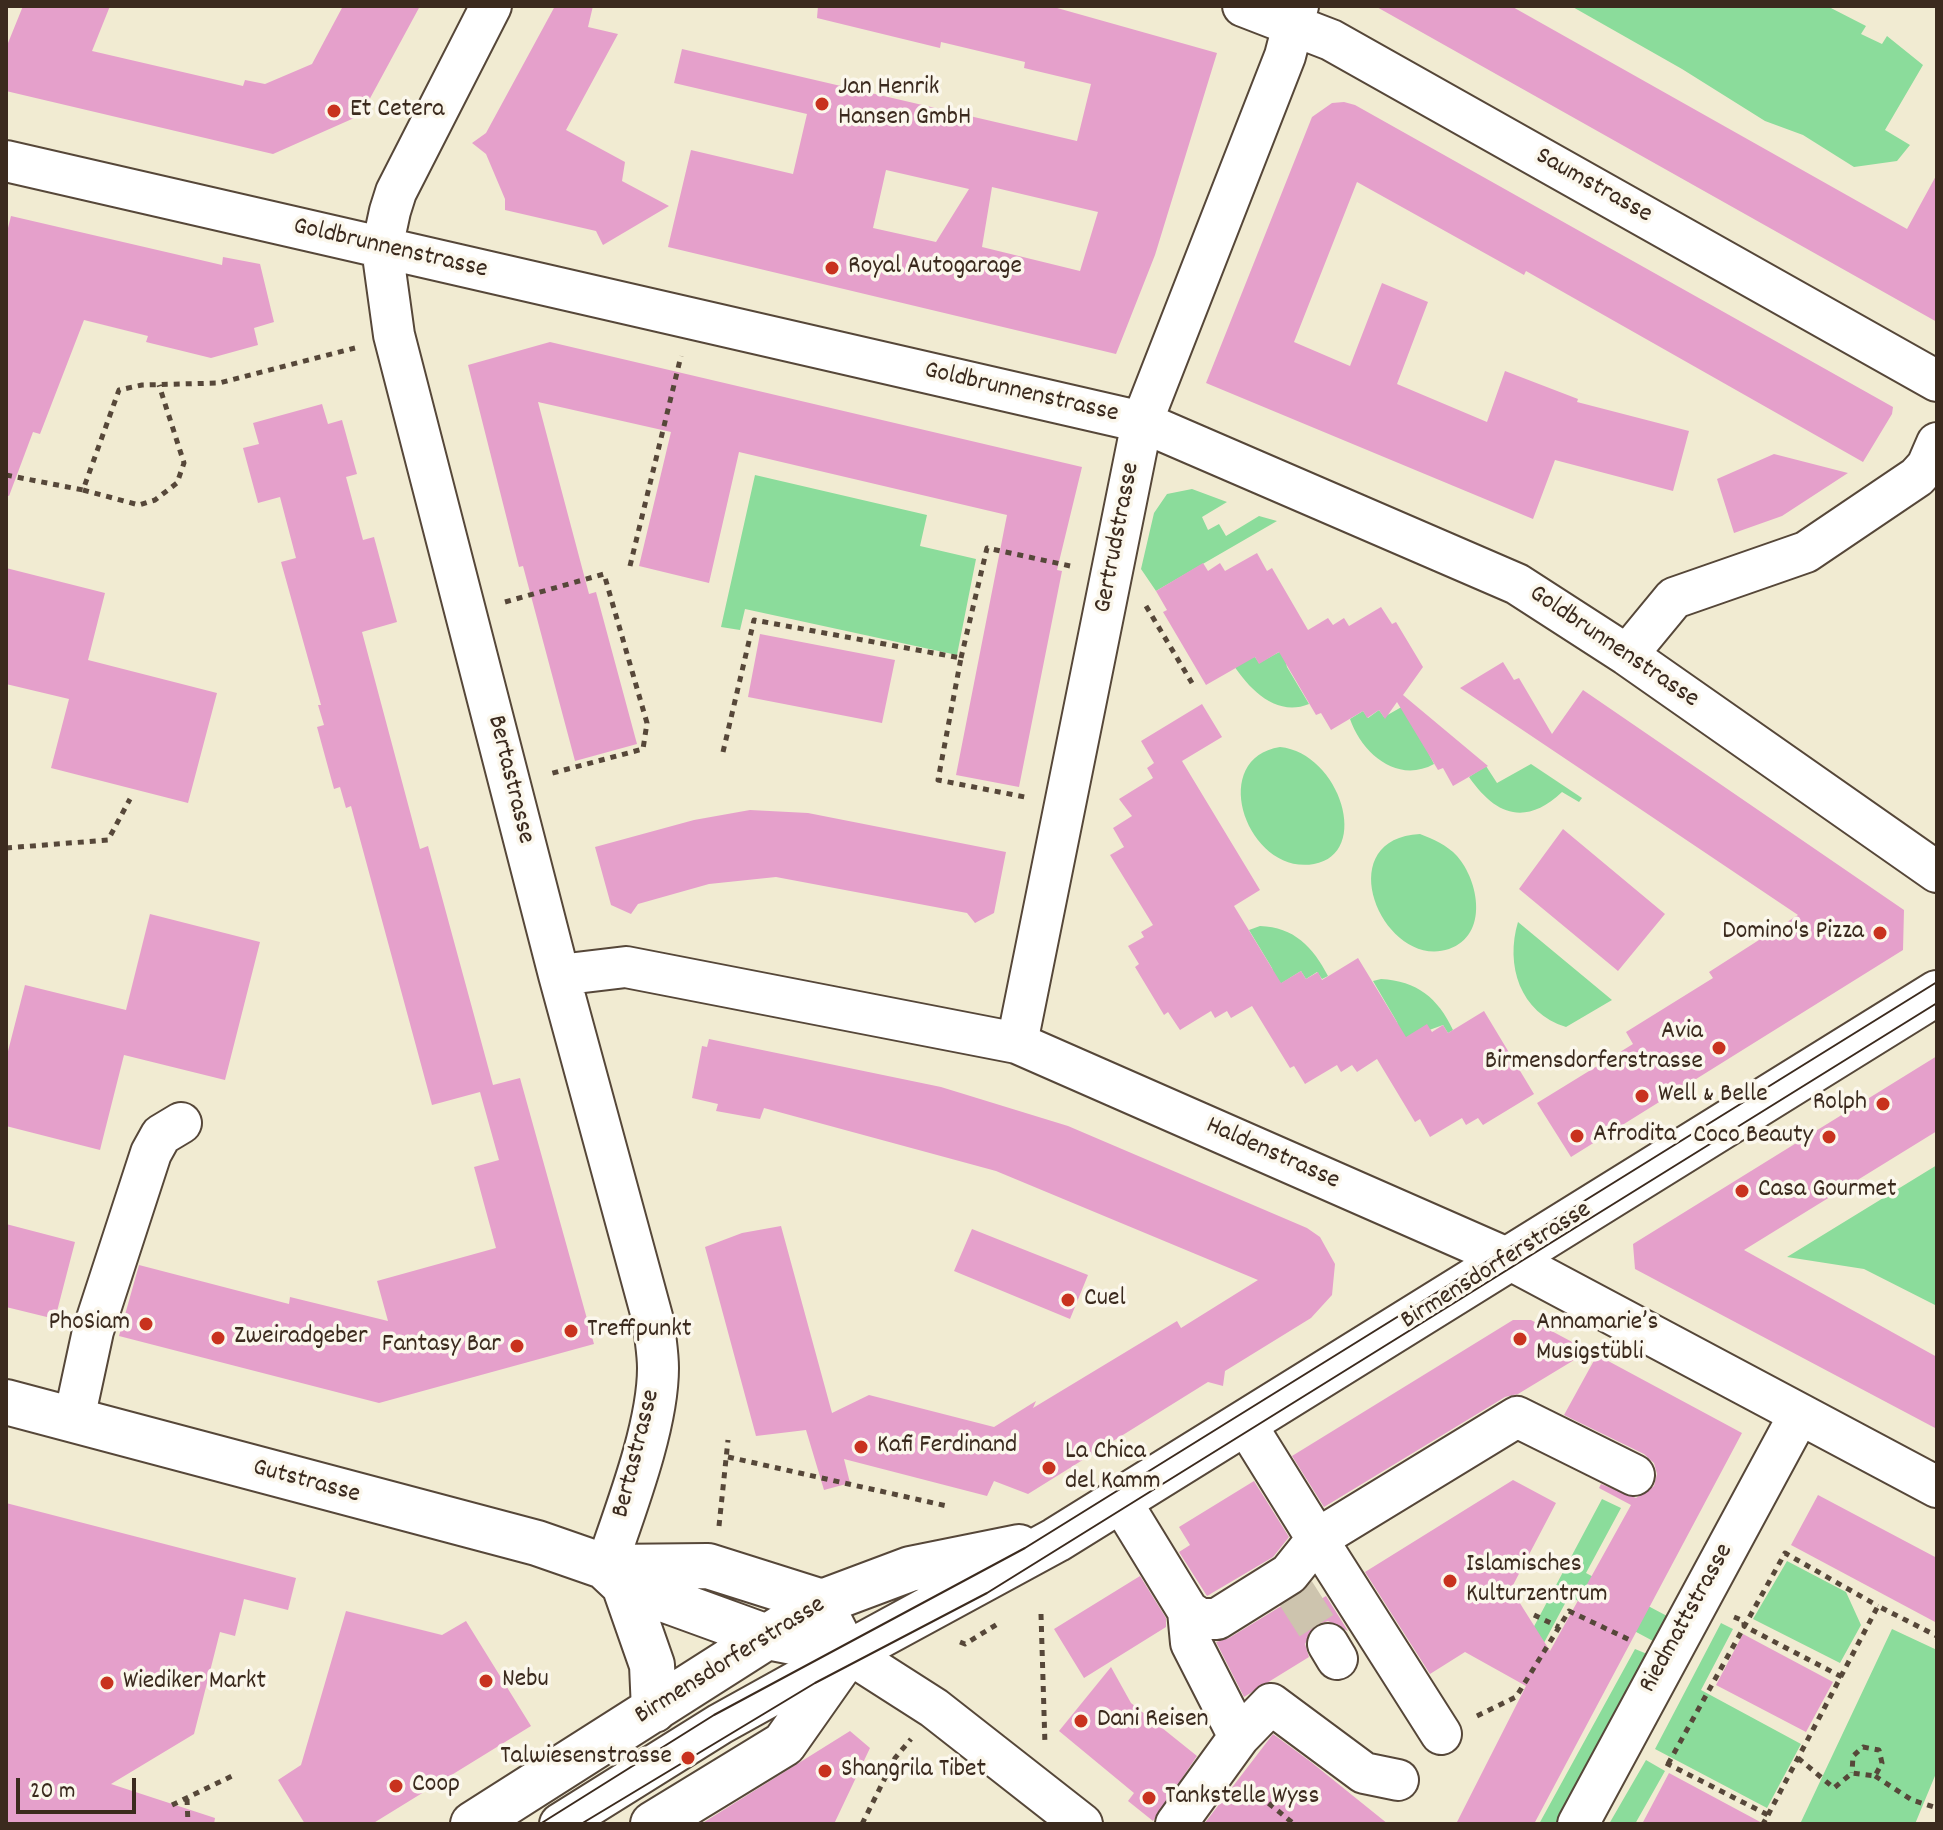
<!DOCTYPE html>
<meta charset="utf-8">
<style>
body{margin:0}
#map{position:relative;width:1943px;height:1830px;overflow:hidden;background:#f1ebd2;font-family:Dekko,sans-serif}
canvas{display:block}
.frame{position:absolute;inset:0;border:8px solid #3b2a1e;pointer-events:none}
.scale{position:absolute;left:16px;top:1778px;width:120px;height:36px;box-sizing:border-box;border:4px solid #3b2a1e;border-top:0;padding-left:10px;font-size:24px;line-height:28px;white-space:nowrap;color:#3b2a1e;-webkit-text-stroke:6px #fbf7ec;paint-order:stroke}
</style>
<div id="map">
<canvas width="1943" height="1830"></canvas>
<div class="frame"></div>
<div class="scale">20 m</div>
</div>
<script>
const ctx = document.querySelector('canvas').getContext('2d');
ctx.lineJoin = 'round';
function fillPath(path, color) {
  ctx.fillStyle = color;
  ctx.fill(path, 'evenodd');
}
function stroke(path, color, width, dash) {
  ctx.strokeStyle = color;
  ctx.lineWidth = width;
  ctx.lineCap = dash ? 'butt' : 'round';
  ctx.setLineDash(dash || []);
  ctx.stroke(path);
}
function drawText(font, color, halo, rows, align = 'center') {
  ctx.font = font + ' Dekko,sans-serif';
  ctx.lineWidth = 7;
  ctx.setLineDash([]);
  ctx.textBaseline = 'middle';
  ctx.strokeStyle = halo;
  ctx.fillStyle = color;
  for (const [text, x, y, turn = 0] of rows) {
    ctx.save();
    ctx.translate(x, y);
    ctx.rotate((+turn || 0) * Math.PI / 180);
    ctx.textAlign = isNaN(turn) ? turn : align;
    if (halo) ctx.strokeText(text, 0, 0);
    ctx.fillText(text, 0, 0);
    ctx.restore();
  }
}
const green = new Path2D(`
 M1571,6H1827L1866,26L1861,34L1882,44L1887,36L1923,65L1885,130L1910,145L1897,161L1854,167L1803,135L1765,121L1682,69Z
 M755,475L927,515L920,546L976,559L957,655L745,609L740,630L721,627Z
 M1192,489L1227,502L1202,517L1208,530L1219,524L1226,536L1259,516L1277,521L1156,591L1141,569L1154,513L1167,494Z
 M1283,650L1287,667L1309,704C1275,718 1247,687 1231,661L1255,657L1259,663Z
 M1405,705L1434,764C1398,784 1362,754 1350,719L1363,711L1368,718L1379,710L1384,717Z
 M1280,747C1340,753 1372,854 1314,864C1248,876 1206,759 1280,747Z
 M1531,764L1582,798L1579,802L1562,792C1526,826 1496,816 1469,777L1486,766L1497,783Z
 M1420,834C1433,839 1447,845 1457,856C1479,881 1489,935 1449,949C1384,971 1327,839 1420,834Z
 M1518,922L1612,1000L1566,1027C1520,1013 1505,965 1518,922Z
 M1260,926C1294,927 1313,947 1328,976L1322,979L1317,972L1306,979L1301,971L1277,986L1272,968L1249,930Z
 M1381,979C1417,981 1438,998 1453,1030L1448,1033L1443,1025L1402,1040L1397,1022L1373,981Z
 M1937,1165V1306L1864,1269L1787,1257Z
 M1602,1499L1621,1508L1586,1573L1667,1616L1653,1641L1569,1596L1538,1654L1523,1647Z
 M1787,1561L1846,1592L1861,1625L1840,1663L1753,1619Z
 M1721,1623L1733,1629L1701,1690L1801,1744L1767,1808L1655,1749Z
 M1892,1629L1937,1650V1771L1915,1824H1800Z
 M1635,1649L1652,1656L1559,1824H1539Z
 M1646,1760L1665,1771L1635,1824H1609Z`);
const building = new Path2D(`
 M23,6H110L92,51L243,86L245,80L265,84L312,64L343,6H420L361,115L273,154L6,91V48Z
 M555,6H593L588,27L618,34L566,130L625,162L622,181L669,206L603,245L596,231L505,210V199L486,154L472,143L486,133Z
 M818,6H1050L1217,53L1155,255L1116,354L668,247L691,150L793,174L807,114L674,83L682,49L1077,141L1091,84L1024,68L1025,62L941,42L940,48L817,18ZM886,170L969,189L936,242L873,228ZM992,187L1098,212L1080,271L982,247Z
 M1375,6H1511L1907,229L1937,174V322Z
 M1344,102L1355,105L1893,407L1892,414L1863,462L1526,271L1524,275L1357,182L1294,342L1350,366L1382,283L1428,302L1397,384L1487,422L1505,371L1578,399L1577,402L1689,431L1673,491L1555,460L1533,519L1206,383L1312,117L1332,103Z
 M11,216L222,265L223,257L260,264L274,322L254,328L258,345L211,358L146,342L148,336L84,320L40,434L33,432L9,496L6,495V236Z
 M550,342L1082,467L1057,570L1062,571L1019,787L956,775L1007,515L739,452L709,583L639,566L671,432L538,402L589,594L596,592L637,744L575,761L523,566L519,567L468,365Z
 M322,404L328,424L342,420L357,474L346,477L363,540L374,537L397,622L362,632L420,849L428,846L493,1085L520,1078L594,1344L379,1403L119,1336L139,1265L289,1304L290,1297L388,1321L377,1281L496,1248L474,1167L499,1160L480,1092L432,1105L351,806L346,808L340,787L334,789L317,727L324,725L318,705H321L281,562L296,558L280,497L258,503L243,448L259,444L253,423Z
 M1774,454L1848,473L1782,516L1734,533L1717,479Z
 M1257,553L1267,571L1272,568L1308,630L1328,618L1333,625L1344,618L1349,626L1381,607L1392,624L1396,622L1423,667L1403,695L1488,766L1453,786L1443,768L1438,770L1397,702L1385,719L1379,710L1367,718L1363,711L1331,730L1321,713L1316,715L1279,652L1259,664L1255,657L1206,685L1163,612L1167,610L1156,591L1203,563L1208,571L1220,563L1225,571Z
 M6,568L105,593L88,660L217,693L188,803L51,768L69,699L6,684Z
 M760,634L895,660L882,723L748,697Z
 M1503,662L1514,680L1519,678L1552,734L1583,690L1904,910L1903,950L1571,1157L1537,1103L1633,1044L1626,1032L1713,978L1709,972L1798,915L1460,688Z
 M1202,704L1222,737L1182,761L1260,890L1234,906L1281,983L1301,971L1306,979L1318,972L1322,980L1358,958L1406,1037L1427,1024L1432,1032L1443,1025L1448,1033L1484,1011L1534,1094L1483,1125L1478,1118L1466,1125L1462,1118L1430,1137L1420,1119L1415,1122L1377,1059L1357,1072L1352,1065L1341,1072L1337,1065L1305,1084L1294,1066L1290,1068L1252,1006L1231,1018L1227,1011L1215,1018L1211,1011L1180,1030L1168,1012L1164,1015L1135,967L1139,964L1128,946L1144,937L1141,932L1153,925L1110,855L1124,847L1113,828L1132,816L1119,799L1153,778L1147,768L1154,763L1141,741Z
 M750,810L808,813L1006,852L994,913L975,923L967,913L776,877L709,884L638,904L631,914L611,905L595,847L694,820Z
 M1563,829L1665,914L1618,971L1519,889Z
 M150,914L260,942L225,1080L124,1055L100,1150L6,1126V1059L25,985L126,1010Z
 M709,1039L941,1087L1068,1126L1307,1228L1320,1237L1335,1264L1332,1295L1311,1318L1225,1371L1223,1386L1208,1382L1028,1494L994,1481L987,1496L844,1459L850,1483L824,1490L806,1430L756,1436L705,1247L742,1233L781,1226L832,1413L869,1395L994,1427L1036,1401L1033,1408L1177,1321L1181,1328L1258,1280L996,1171L764,1108L760,1119L716,1111L718,1104L692,1098L702,1046L707,1047Z
 M1937,1056V1131L1744,1250L1937,1357V1429L1635,1269L1633,1244Z
 M6,1224L75,1242L55,1319L6,1307Z
 M972,1229L1088,1275L1070,1319L954,1271Z
 M1513,1320H1531L1589,1351L1518,1394L1505,1397L1324,1507L1292,1456Z
 M1597,1355L1742,1433L1534,1824H1456L1526,1686L1465,1652L1430,1674L1365,1572L1513,1480L1556,1503L1511,1589L1550,1651L1631,1505L1599,1488L1601,1484L1636,1498L1654,1486L1657,1474L1654,1463L1644,1454L1564,1415Z
 M1254,1481L1289,1537L1273,1557L1207,1596L1179,1552L1190,1545L1179,1527Z
 M1818,1495L1937,1558V1623L1791,1545Z
 M6,1503L296,1578L288,1610L244,1599L235,1636L220,1632L194,1734L111,1784L215,1818L214,1824H6Z
 M1140,1576L1166,1618V1627L1084,1678L1054,1629Z
 M1311,1583L1321,1599L1326,1596L1348,1631L1328,1621L1316,1625L1305,1644L1309,1657L1244,1697L1216,1642L1229,1638L1301,1594Z
 M346,1611L442,1635L466,1621L531,1726L372,1824H305L278,1780L301,1765Z
 M1743,1634L1833,1682L1806,1732L1716,1685Z
 M1111,1667L1131,1703L1197,1756L1153,1821L1128,1801L1134,1793L1059,1731Z
 M850,1731L870,1748L834,1824H701Z
 M1273,1734L1311,1762L1388,1824H1204Z
 M1669,1773L1764,1824H1642Z`);
const minorTunnel = new Path2D(`
 M1295,1592L1328,1644`);
const path = new Path2D(`
 M6,475L83,490L119,390L142,385L219,383L355,348
 M83,490L139,505L155,500L177,483L184,463L159,385
 M630,566L681,356
 M505,602L604,574L647,723L643,749L549,774
 M1146,606L1192,683
 M961,658L987,548L1075,567
 M723,752L754,620L961,658L938,780L1025,797
 M6,848L108,840L130,799
 M728,1457L947,1506
 M719,1526L728,1440
 M1041,1614L1045,1745
 M1534,1615L1559,1627
 M1734,1617L1744,1621V1626L1842,1677
 M960,1642L965,1644L999,1623
 M1477,1716L1516,1697L1569,1611L1632,1641
 M1798,1758L1834,1788L1852,1773L1875,1776L1882,1763L1879,1750L1863,1747L1853,1756L1852,1773
 M1666,1763L1768,1815L1763,1824
 M1668,1764L1785,1553L1878,1606
 M1875,1776L1912,1800L1937,1808
 M1250,1788L1294,1824
 M187,1799L188,1824
 M172,1805L232,1776
 M1768,1815L1878,1606L1937,1636
 M862,1824L895,1758L911,1739
 M1937,1824V1823`);
const minor = new Path2D(`
 M491,6L396,192L390,211L382,248L394,335L559,975L654,1324C655,1338 658,1353 658,1368C658,1427 625,1511 606,1567
 M1243,6L1331,40L1937,381
 M6,161L1142,422L1517,584L1627,655L1937,872
 M1627,655L1674,598L1806,552L1917,477L1927,466L1937,443
 M559,975L626,967L1017,1043L1509,1259L1937,1487
 M1017,1043L1142,422L1285,56L1298,6
 M74,1419L93,1331L151,1153L161,1135L181,1123
 M1120,1500L1188,1611L1200,1619H1217L1289,1574L1317,1539L1245,1423
 M822,1602L848,1653L934,1708L1082,1824
 M1188,1611L1191,1643L1239,1737
 M1328,1644L1337,1659
 M1441,1734L1317,1539L1517,1417L1634,1475
 M560,1824L720,1724L848,1653
 M1176,1824L1239,1737L1271,1704L1364,1773L1398,1780
 M1578,1824L1799,1415`);
const major = new Path2D(`
 M6,1402L537,1543L606,1567L708,1566L822,1602
 M607,1569L624,1585L767,1637L848,1653
 M624,1585L652,1665L654,1710
 M473,1824L822,1602L910,1569L1019,1547
 M653,1824L784,1744L848,1653L1056,1540L1937,993`);
const tram = new Path2D(`
 M540,1824L714,1715L1025,1548L1937,982
 M581,1824L815,1683L987,1593L1937,1003`);
const markers = [
 [822,104,8,"#c8321e"],
 [334,111,8,"#c8321e"],
 [832,268,8,"#c8321e"],
 [1880,933,8,"#c8321e"],
 [1719,1048,8,"#c8321e"],
 [1642,1096,8,"#c8321e"],
 [1883,1104,8,"#c8321e"],
 [1577,1136,8,"#c8321e"],
 [1829,1137,8,"#c8321e"],
 [1742,1191,8,"#c8321e"],
 [1068,1300,8,"#c8321e"],
 [146,1324,8,"#c8321e"],
 [571,1331,8,"#c8321e"],
 [218,1338,8,"#c8321e"],
 [1520,1339,8,"#c8321e"],
 [517,1346,8,"#c8321e"],
 [861,1447,8,"#c8321e"],
 [1049,1468,8,"#c8321e"],
 [1450,1581,8,"#c8321e"],
 [486,1681,8,"#c8321e"],
 [107,1683,8,"#c8321e"],
 [1081,1721,8,"#c8321e"],
 [688,1758,8,"#c8321e"],
 [825,1771,8,"#c8321e"],
 [396,1786,8,"#c8321e"],
 [1149,1798,8,"#c8321e"]
];
const poiNames = [
 ["Jan Henrik",838,89],
 ["Hansen GmbH",838,119],
 ["Et Cetera",350,111],
 ["Royal Autogarage",848,268],
 ["Domino's Pizza",1864,933,"right"],
 ["Avia",1703,1033,"right"],
 ["Birmensdorferstrasse",1703,1063,"right"],
 ["Well & Belle",1658,1096],
 ["Rolph",1867,1104,"right"],
 ["Afrodita",1593,1136],
 ["Coco Beauty",1813,1137,"right"],
 ["Casa Gourmet",1758,1191],
 ["Cuel",1084,1300],
 ["PhoSiam",130,1324,"right"],
 ["Annamarie’s",1536,1324],
 ["Musigstübli",1536,1354],
 ["Treffpunkt",587,1331],
 ["Zweiradgeber",234,1338],
 ["Fantasy Bar",501,1346,"right"],
 ["Kafi Ferdinand",877,1447],
 ["La Chica",1065,1453],
 ["del Kamm",1065,1483],
 ["Islamisches",1466,1566],
 ["Kulturzentrum",1466,1596],
 ["Nebu",502,1681],
 ["Wiediker Markt",123,1683],
 ["Dani Reisen",1097,1721],
 ["Talwiesenstrasse",672,1758,"right"],
 ["Shangrila Tibet",841,1771],
 ["Coop",412,1786],
 ["Tankstelle Wyss",1165,1798]
];
const streetNames = [
 ["Saumstrasse",1593,187,29],
 ["Goldbrunnenstrasse",390,250,13],
 ["Goldbrunnenstrasse",1021,394,13],
 ["Gertrudstrasse",1119,538,-79],
 ["Goldbrunnenstrasse",1613,648,34],
 ["Bertastrasse",509,780,76],
 ["Haldenstrasse",1272,1155,24],
 ["Birmensdorferstrasse",1497,1267,-32],
 ["Bertastrasse",638,1454,-76],
 ["Gutstrasse",306,1483,15],
 ["Riedmattstrasse",1688,1619,-61],
 ["Birmensdorferstrasse",731,1662,-32]
];
fillPath(green, '#8bdc9b');
fillPath(building, '#e5a0cb');
stroke(minorTunnel, '#cdc4ae', 40, [40, 20]);
stroke(minor, '#564739', 44);
stroke(major, '#564739', 48);
stroke(path, '#564739', 5, [6, 6]);
stroke(minor, '#fff', 40);
stroke(major, '#fff', 44);
stroke(tram, '#3b2a1e', 2);
for (const [x, y, r, color] of markers) {
  const dot = new Path2D();
  dot.arc(x, y, r, 0, 2 * Math.PI);
  ctx.fillStyle = color;
  ctx.fill(dot);
  stroke(dot, '#fbf7ec', 3);
}
drawText('26px', '#3b2a1e', '#fbf7ec', poiNames, 'left');
drawText('26px', '#3b2a1e', '#fbf7ec', streetNames);
</script>
